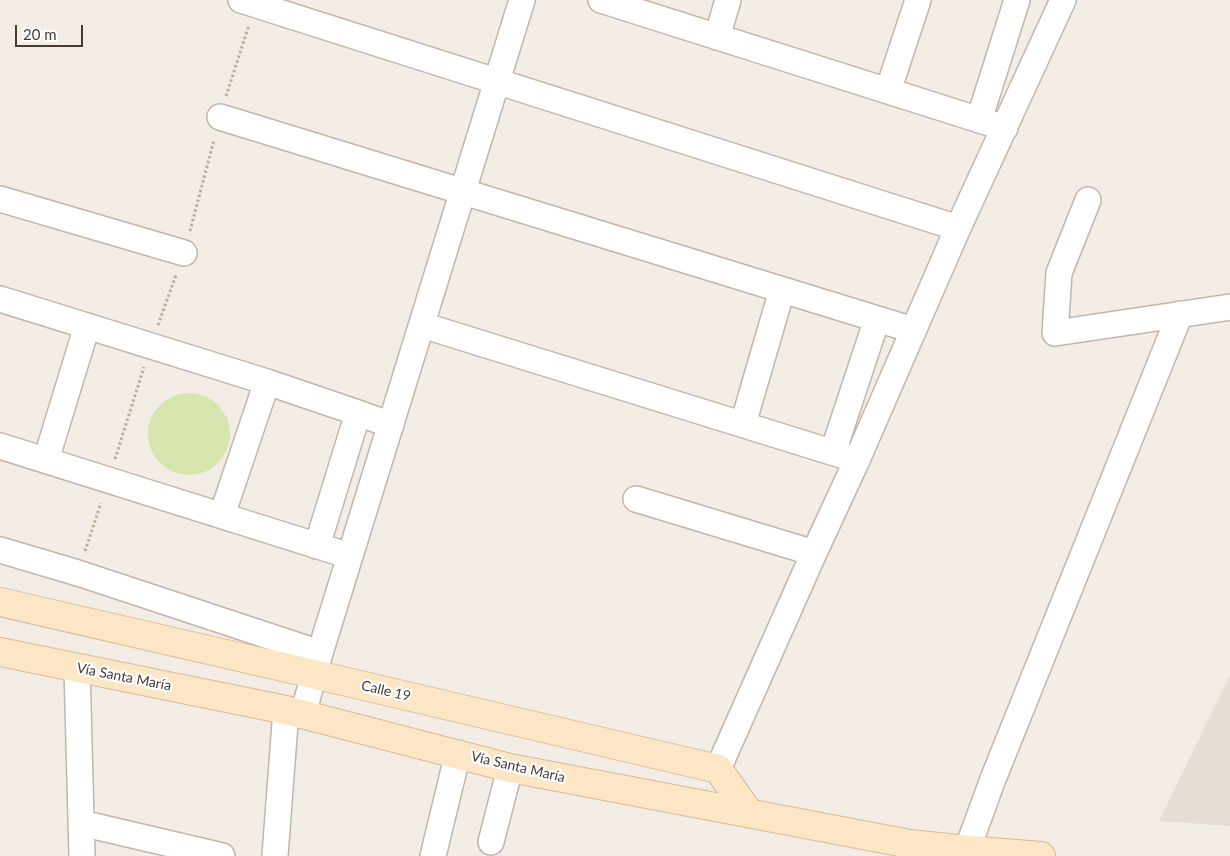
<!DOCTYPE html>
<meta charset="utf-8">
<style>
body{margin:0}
#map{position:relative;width:1230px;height:856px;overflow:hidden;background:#f3ede6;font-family:Lato,sans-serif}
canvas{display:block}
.scale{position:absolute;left:15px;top:25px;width:68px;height:22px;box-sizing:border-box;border:2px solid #453c35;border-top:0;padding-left:6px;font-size:15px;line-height:18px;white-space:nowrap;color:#453c35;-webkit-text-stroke:4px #fff;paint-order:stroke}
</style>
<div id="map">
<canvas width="1230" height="856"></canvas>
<div class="scale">20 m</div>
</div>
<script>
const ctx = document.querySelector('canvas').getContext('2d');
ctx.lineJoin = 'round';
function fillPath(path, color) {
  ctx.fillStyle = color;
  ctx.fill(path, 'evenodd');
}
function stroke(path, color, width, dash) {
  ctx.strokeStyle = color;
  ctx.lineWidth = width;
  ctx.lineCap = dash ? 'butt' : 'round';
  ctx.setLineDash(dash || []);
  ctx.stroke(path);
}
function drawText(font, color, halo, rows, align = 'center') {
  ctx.font = font + ' Lato,sans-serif';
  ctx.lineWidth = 4.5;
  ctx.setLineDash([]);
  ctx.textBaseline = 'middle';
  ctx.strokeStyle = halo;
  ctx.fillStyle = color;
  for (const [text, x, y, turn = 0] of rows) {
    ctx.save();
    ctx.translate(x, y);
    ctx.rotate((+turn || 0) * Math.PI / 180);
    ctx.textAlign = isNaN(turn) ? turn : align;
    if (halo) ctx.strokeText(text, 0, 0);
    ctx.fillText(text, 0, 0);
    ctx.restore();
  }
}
const residential = new Path2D(`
 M1230,675V826L1159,821Z`);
const green = new Path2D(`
 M148 434a41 41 0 1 1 82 0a41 41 0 1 1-82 0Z`);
const path = new Path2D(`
 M226,96L249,25
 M190,231L214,140
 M158,325L176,275
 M115,459L144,367
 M85,551L101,503`);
const street = new Path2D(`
 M241,0L958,228
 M601,0L1005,128
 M717,37L728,0
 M888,91L918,0
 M220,117L913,330
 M979,120L1017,0
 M0,199L184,253
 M1088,200L1059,273L1055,333L1230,307
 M0,299L267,382L358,413L391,425
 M422,325L857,460
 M743,424L782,290
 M0,446L350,556
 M833,452L877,319
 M46,460L87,326
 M636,499L814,553
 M222,515L267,382
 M317,546L358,413
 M0,550L78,573L320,653
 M77,668L82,856
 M303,714L320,653L522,0
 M718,769L814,553L857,460L958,228L1063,0
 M81,823L222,856
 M491,842L510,768
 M967,850L993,779L1180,314
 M275,856L286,710
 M433,856L458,753`);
const secondary = new Path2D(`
 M0,602L313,674L718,769L749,813
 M0,652L286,710L510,768L910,844L967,850L1041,856`);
const streetNames = [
 ["Vía Santa María",124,677,11],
 ["Calle 19",386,691,13],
 ["Vía Santa María",518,767,13]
];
fillPath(residential, '#e6ded4');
fillPath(green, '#d7e6af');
stroke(street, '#c1b6ac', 28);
stroke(secondary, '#d5ba99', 30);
stroke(path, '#bfac9a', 3, [2.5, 2.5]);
stroke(street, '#fff', 25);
stroke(secondary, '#fde6c5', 28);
drawText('14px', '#453c35', '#fff', streetNames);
</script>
